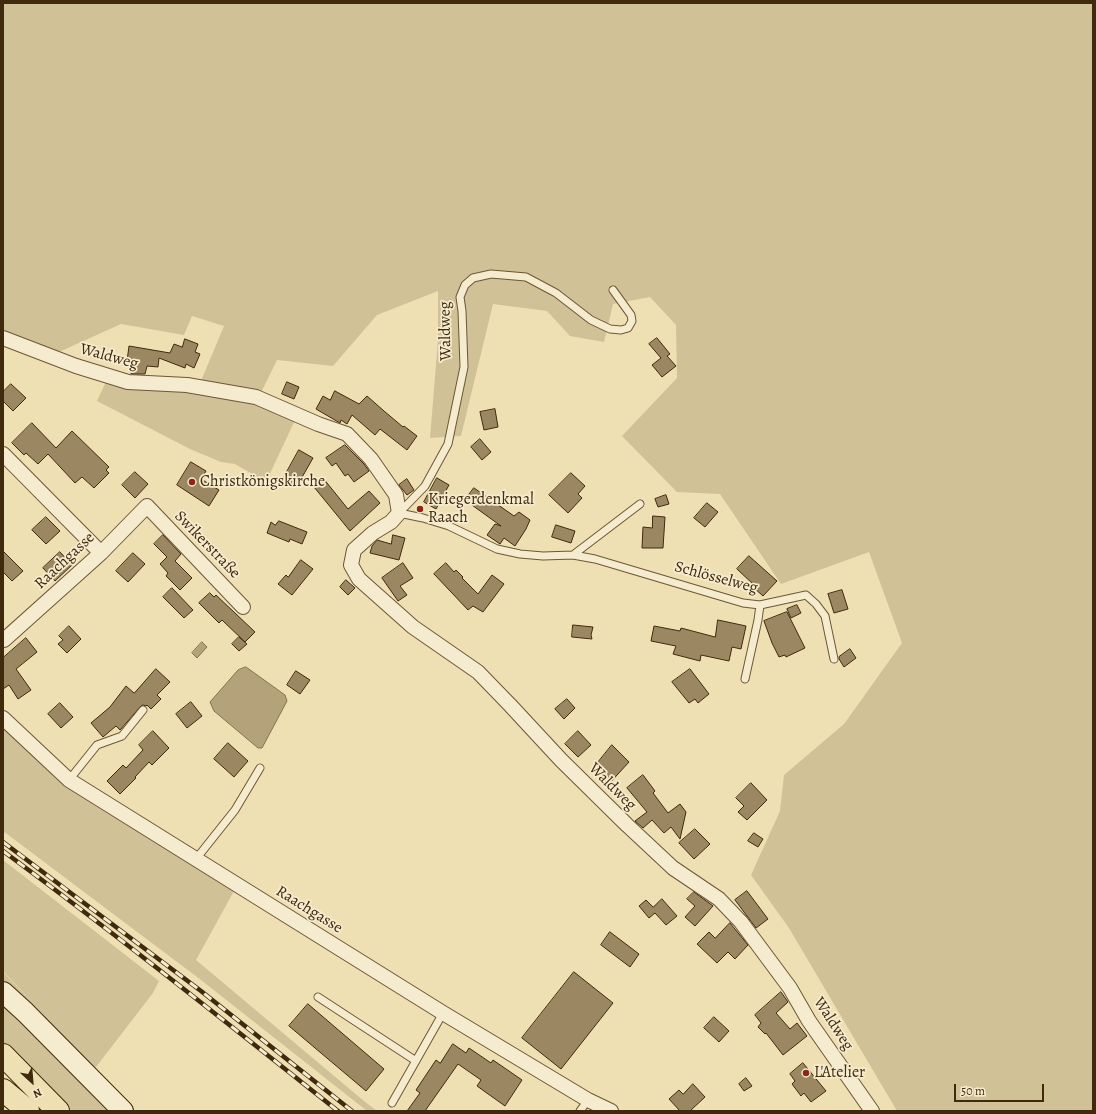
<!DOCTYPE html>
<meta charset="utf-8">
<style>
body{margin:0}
#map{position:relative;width:1096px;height:1114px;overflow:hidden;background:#efe0b3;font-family:Alegreya,serif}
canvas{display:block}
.frame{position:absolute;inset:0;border:4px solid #40290d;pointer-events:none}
.north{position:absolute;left:12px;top:1062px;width:40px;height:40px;-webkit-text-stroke:3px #f5ebce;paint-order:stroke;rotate:154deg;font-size:11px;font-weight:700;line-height:16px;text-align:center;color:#40290d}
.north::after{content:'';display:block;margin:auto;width:14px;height:18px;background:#40290d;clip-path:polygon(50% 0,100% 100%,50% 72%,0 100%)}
.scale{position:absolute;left:954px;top:1084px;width:90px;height:18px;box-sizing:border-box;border:2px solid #40290d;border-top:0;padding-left:5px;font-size:12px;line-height:14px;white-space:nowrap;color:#40290d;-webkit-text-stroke:3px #f5ebce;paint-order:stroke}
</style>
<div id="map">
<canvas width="1096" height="1114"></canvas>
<div class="frame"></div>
<div class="north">N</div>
<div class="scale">50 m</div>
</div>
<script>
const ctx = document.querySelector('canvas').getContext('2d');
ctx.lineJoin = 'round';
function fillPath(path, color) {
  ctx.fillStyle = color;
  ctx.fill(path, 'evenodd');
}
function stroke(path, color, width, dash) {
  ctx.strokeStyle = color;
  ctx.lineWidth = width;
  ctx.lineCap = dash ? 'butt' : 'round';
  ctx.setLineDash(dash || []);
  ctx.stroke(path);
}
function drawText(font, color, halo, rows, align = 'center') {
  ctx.font = font + ' Alegreya,serif';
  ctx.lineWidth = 3.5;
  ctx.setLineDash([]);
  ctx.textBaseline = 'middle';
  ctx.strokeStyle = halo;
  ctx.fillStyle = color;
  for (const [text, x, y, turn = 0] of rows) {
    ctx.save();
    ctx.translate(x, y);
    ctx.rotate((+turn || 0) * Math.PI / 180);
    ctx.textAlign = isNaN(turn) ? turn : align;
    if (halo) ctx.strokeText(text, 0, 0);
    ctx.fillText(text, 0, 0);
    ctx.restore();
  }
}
const green = new Path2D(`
 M3,3H1093V1111H897L789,928L751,875L780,811L784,775L844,724L902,643L869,552L781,584L720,494L677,492L622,436L677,378L676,325L650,297L613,304L604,342L570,336L547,311L493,304L461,436L430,438L438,340V291L377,315L333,366L277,360L257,401L296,418L266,482L235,464L221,462L190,449L97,401L110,373L133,379L201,381L224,326L192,316L184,335L121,324L59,352L3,337Z
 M3,728L52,774L94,805L198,867L234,891L196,960L364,1101L377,1111H367L201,980L3,831Z
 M3,860L159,981L153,993L96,1067L92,1071L3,987V972L38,1008L3,971Z
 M3,1001L116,1111H71L3,1042Z`);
const water = new Path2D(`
 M202,642L207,647L197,658L192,653Z
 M246,667L285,695L287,701L262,748H258L214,711L210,702L238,670Z`);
const building = new Path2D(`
 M657,338L670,354L667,356L676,366L662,377L652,365L661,358L649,344Z
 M185,339L198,344L195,352L200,354L194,368L186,364L185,368L159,358L158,367L147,366L145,374H131L133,362L127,361L129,346L170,353L174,344L182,347Z
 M287,382L299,387L294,399L282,394Z
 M11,384L26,398L13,411L3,401V392Z
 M335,391L359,404L367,396L384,411L403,427L404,426L417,436L407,450L380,429L375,435L352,415L347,424L341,420L340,423L316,409L323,396L330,400Z
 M495,409L498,427L484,430L480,412Z
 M32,423L56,448L72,431L109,467L106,470L109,473L94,488L82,477L75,483L48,454L38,464L26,453L24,455L12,443Z
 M480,439L491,452L482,460L471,447Z
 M345,445L364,464L369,471L354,482L348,474L345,476L336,463L332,466L326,458Z
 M299,450L313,458L297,486L283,479Z
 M191,462L206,471L201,479L219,490L209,506L177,485Z
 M135,472L148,484L135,498L122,485Z
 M571,473L585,486L578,494L582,498L568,513L549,495Z
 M323,478L348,509L369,491L380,503L350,531L314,487Z
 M437,478L449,485L436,509L424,502Z
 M407,479L414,490L407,495L399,485Z
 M474,488L514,516L519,512L530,520L526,529L515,546L504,538L500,544L487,535L495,524L501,526L465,500Z
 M666,495L669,504L658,507L655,499Z
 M707,503L718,512L705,527L694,518Z
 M653,516L665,517L663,548H642L643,527L652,528Z
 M46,517L60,531L46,544L32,530Z
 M279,521L307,532L302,544L290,539L289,542L267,533L271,522L275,525Z
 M556,525L575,531L571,543L552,537Z
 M163,535L181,554L175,561L192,578L180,590L166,576L168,573L160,564L167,557L154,544Z
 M393,535L405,538L399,560L370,553L372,546L377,540L391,544Z
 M3,551L23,571L12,581L3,572Z
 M60,552L72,565L55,581L43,568Z
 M133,553L145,564L128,582L116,571Z
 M749,556L777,581L763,596L753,587L754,585L737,569Z
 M301,560L313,569L292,595L278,584L286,575L288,577Z
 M403,563L413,578L400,586L407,595L398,601L382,578Z
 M446,563L454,572L456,570L463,577L462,578L478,594L492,575L504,584L483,612L473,606L468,610L434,574Z
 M346,580L355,588L348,595L340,587Z
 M172,588L193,610L184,618L163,597Z
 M842,590L848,609L834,613L828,594Z
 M210,593L214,597L216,595L255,632L245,642L222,620L219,623L199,603Z
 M797,605L801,613L791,618L787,609Z
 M787,612L805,648L786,657L785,655L779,657L772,643L764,621Z
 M718,620L746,626L741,649L732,647L729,661L701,655L700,661L673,654L676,646L651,641L654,626L680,631L681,628L715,637Z
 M573,625L593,627L591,635L592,639L572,637Z
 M69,626L81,639L67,653L58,644L63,640L59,636Z
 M239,637L247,644L239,651L232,644Z
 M26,638L37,652L16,669L31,690L18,699L9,685L3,689V658Z
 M850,649L856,658L844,667L839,659V657Z
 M156,669L170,682L157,695L161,699L151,709L147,705L146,706L143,705L141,706L120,730L116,726L103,737L91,723L110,707L126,686L134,693Z
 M690,669L709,694L698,703L695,699L689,703L672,682Z
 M296,671L310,680L300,694L287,685Z
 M567,699L575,708L564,719L555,709Z
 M191,702L202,716L187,728L176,714Z
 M60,703L73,717L61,728L48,714Z
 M153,731L169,748L152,765L149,762L135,777L136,778L120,794L107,781L123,765L126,768L143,750L139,745Z
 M578,731L591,745L578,757L565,744Z
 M228,743L248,761L234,777L214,759Z
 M612,745L629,762L607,786L592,770Z
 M643,775L655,791L653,793L668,813L680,804L686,812L680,839L671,827L664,833L652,820L643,828L635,821L647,812L627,788Z
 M751,783L767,800L747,820L738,812L744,806L736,798Z
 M695,829L710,844L694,859L679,843Z
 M754,833L763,839L758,847L748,841Z
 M747,891L768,919L756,928L735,900Z
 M694,892L713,906L695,926L685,917L695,906L687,899Z
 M662,899L677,916L666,925L655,913L649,918L639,906L646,900L653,907Z
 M730,923L748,945L735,959L728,952L717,963L697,944L709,932L715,938Z
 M610,932L639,954L630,967L601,945Z
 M574,972L613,1003L561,1069L522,1038Z
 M781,992L788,1002L776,1013L790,1029L797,1023L807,1036L783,1055L766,1033L765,1034L758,1027L761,1023L755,1015Z
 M308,1004L384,1069L366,1091L289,1026Z
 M714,1017L729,1031L719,1042L704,1028Z
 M453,1044L466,1053L469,1048L491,1063L493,1060L522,1080L505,1106L477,1086L481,1080L458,1064L425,1111H407L420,1093L416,1090L436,1060L440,1063Z
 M803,1063L826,1091L811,1102L804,1093L801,1096L792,1084L795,1081L790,1074Z
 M746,1078L752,1086L744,1091L739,1084Z
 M693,1084L705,1097L690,1111H680L669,1099L679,1090L683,1094Z`);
const service = new Path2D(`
 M399,513L423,518L449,526L497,549L520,554L543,556L573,555L595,559L743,603L760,605L806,595L816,604L825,616L834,659
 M399,513L425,486L448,444L464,367L462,311L460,297L465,285L473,278L491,274L526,277L556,293L591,320L610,329L621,330L628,328L632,321L631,315L613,290
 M573,555L640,504
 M745,679L758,620L760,605
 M69,780L97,745L122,736L143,710
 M196,859L235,810L260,768
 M318,997L416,1061
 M392,1103L443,1013
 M580,1111L588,1100`);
const minor = new Path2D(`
 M3,338L76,366L128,382L187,385L256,397L318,424L347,434L371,459L396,495L399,513L391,522L373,533L354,550L351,565L359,579L413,627L478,672L510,705L561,760L627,825L673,868L719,899L741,922L790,988L809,1021L872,1111
 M3,454L101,553
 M4,640L101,553L147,506L243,607
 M3,718L69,780L443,1013L588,1100L611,1111`);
const secondary = new Path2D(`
 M3,992L25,1012L123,1111`);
const motorway = new Path2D(`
 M3,1055L58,1111
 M3,1090L28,1111`);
const rail = new Path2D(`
 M3,842L201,991L352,1111
 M3,851C117,935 227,1023 338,1111`);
const markers = [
 [192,482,4,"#8f2418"],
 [420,509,4,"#8f2418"],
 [806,1073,4,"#8f2418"]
];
const streetNames = [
 ["Waldweg",446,331,-91],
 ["Waldweg",109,357,15],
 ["Swikerstraße",207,545,46],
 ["Raachgasse",65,561,-43],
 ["Schlösselweg",716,578,15],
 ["Waldweg",612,787,45],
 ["Raachgasse",309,910,32],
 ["Waldweg",833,1024,57]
];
const poiNames = [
 ["Christkönigskirche",200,482],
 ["Kriegerdenkmal",428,500],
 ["Raach",428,518],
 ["L'Atelier",814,1073]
];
fillPath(green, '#d1c197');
fillPath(water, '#b4a27b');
stroke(water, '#86724f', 1);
fillPath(building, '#9b8863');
stroke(building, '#40290d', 1);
stroke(service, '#6c5736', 9);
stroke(minor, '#6c5736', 16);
stroke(secondary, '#40290d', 22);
stroke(motorway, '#40290d', 24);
stroke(service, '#f5ebce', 7);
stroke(minor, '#f5ebce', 14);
stroke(secondary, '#f5ebce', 20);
stroke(motorway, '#efe0b3', 22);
stroke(rail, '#40290d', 4.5);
stroke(rail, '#f5ebce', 3, [9]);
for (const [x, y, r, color] of markers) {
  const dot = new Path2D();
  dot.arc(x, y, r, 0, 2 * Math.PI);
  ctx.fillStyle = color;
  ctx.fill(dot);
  stroke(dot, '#f5ebce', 1.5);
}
drawText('16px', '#40290d', '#f5ebce', streetNames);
drawText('16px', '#40290d', '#f5ebce', poiNames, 'left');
</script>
